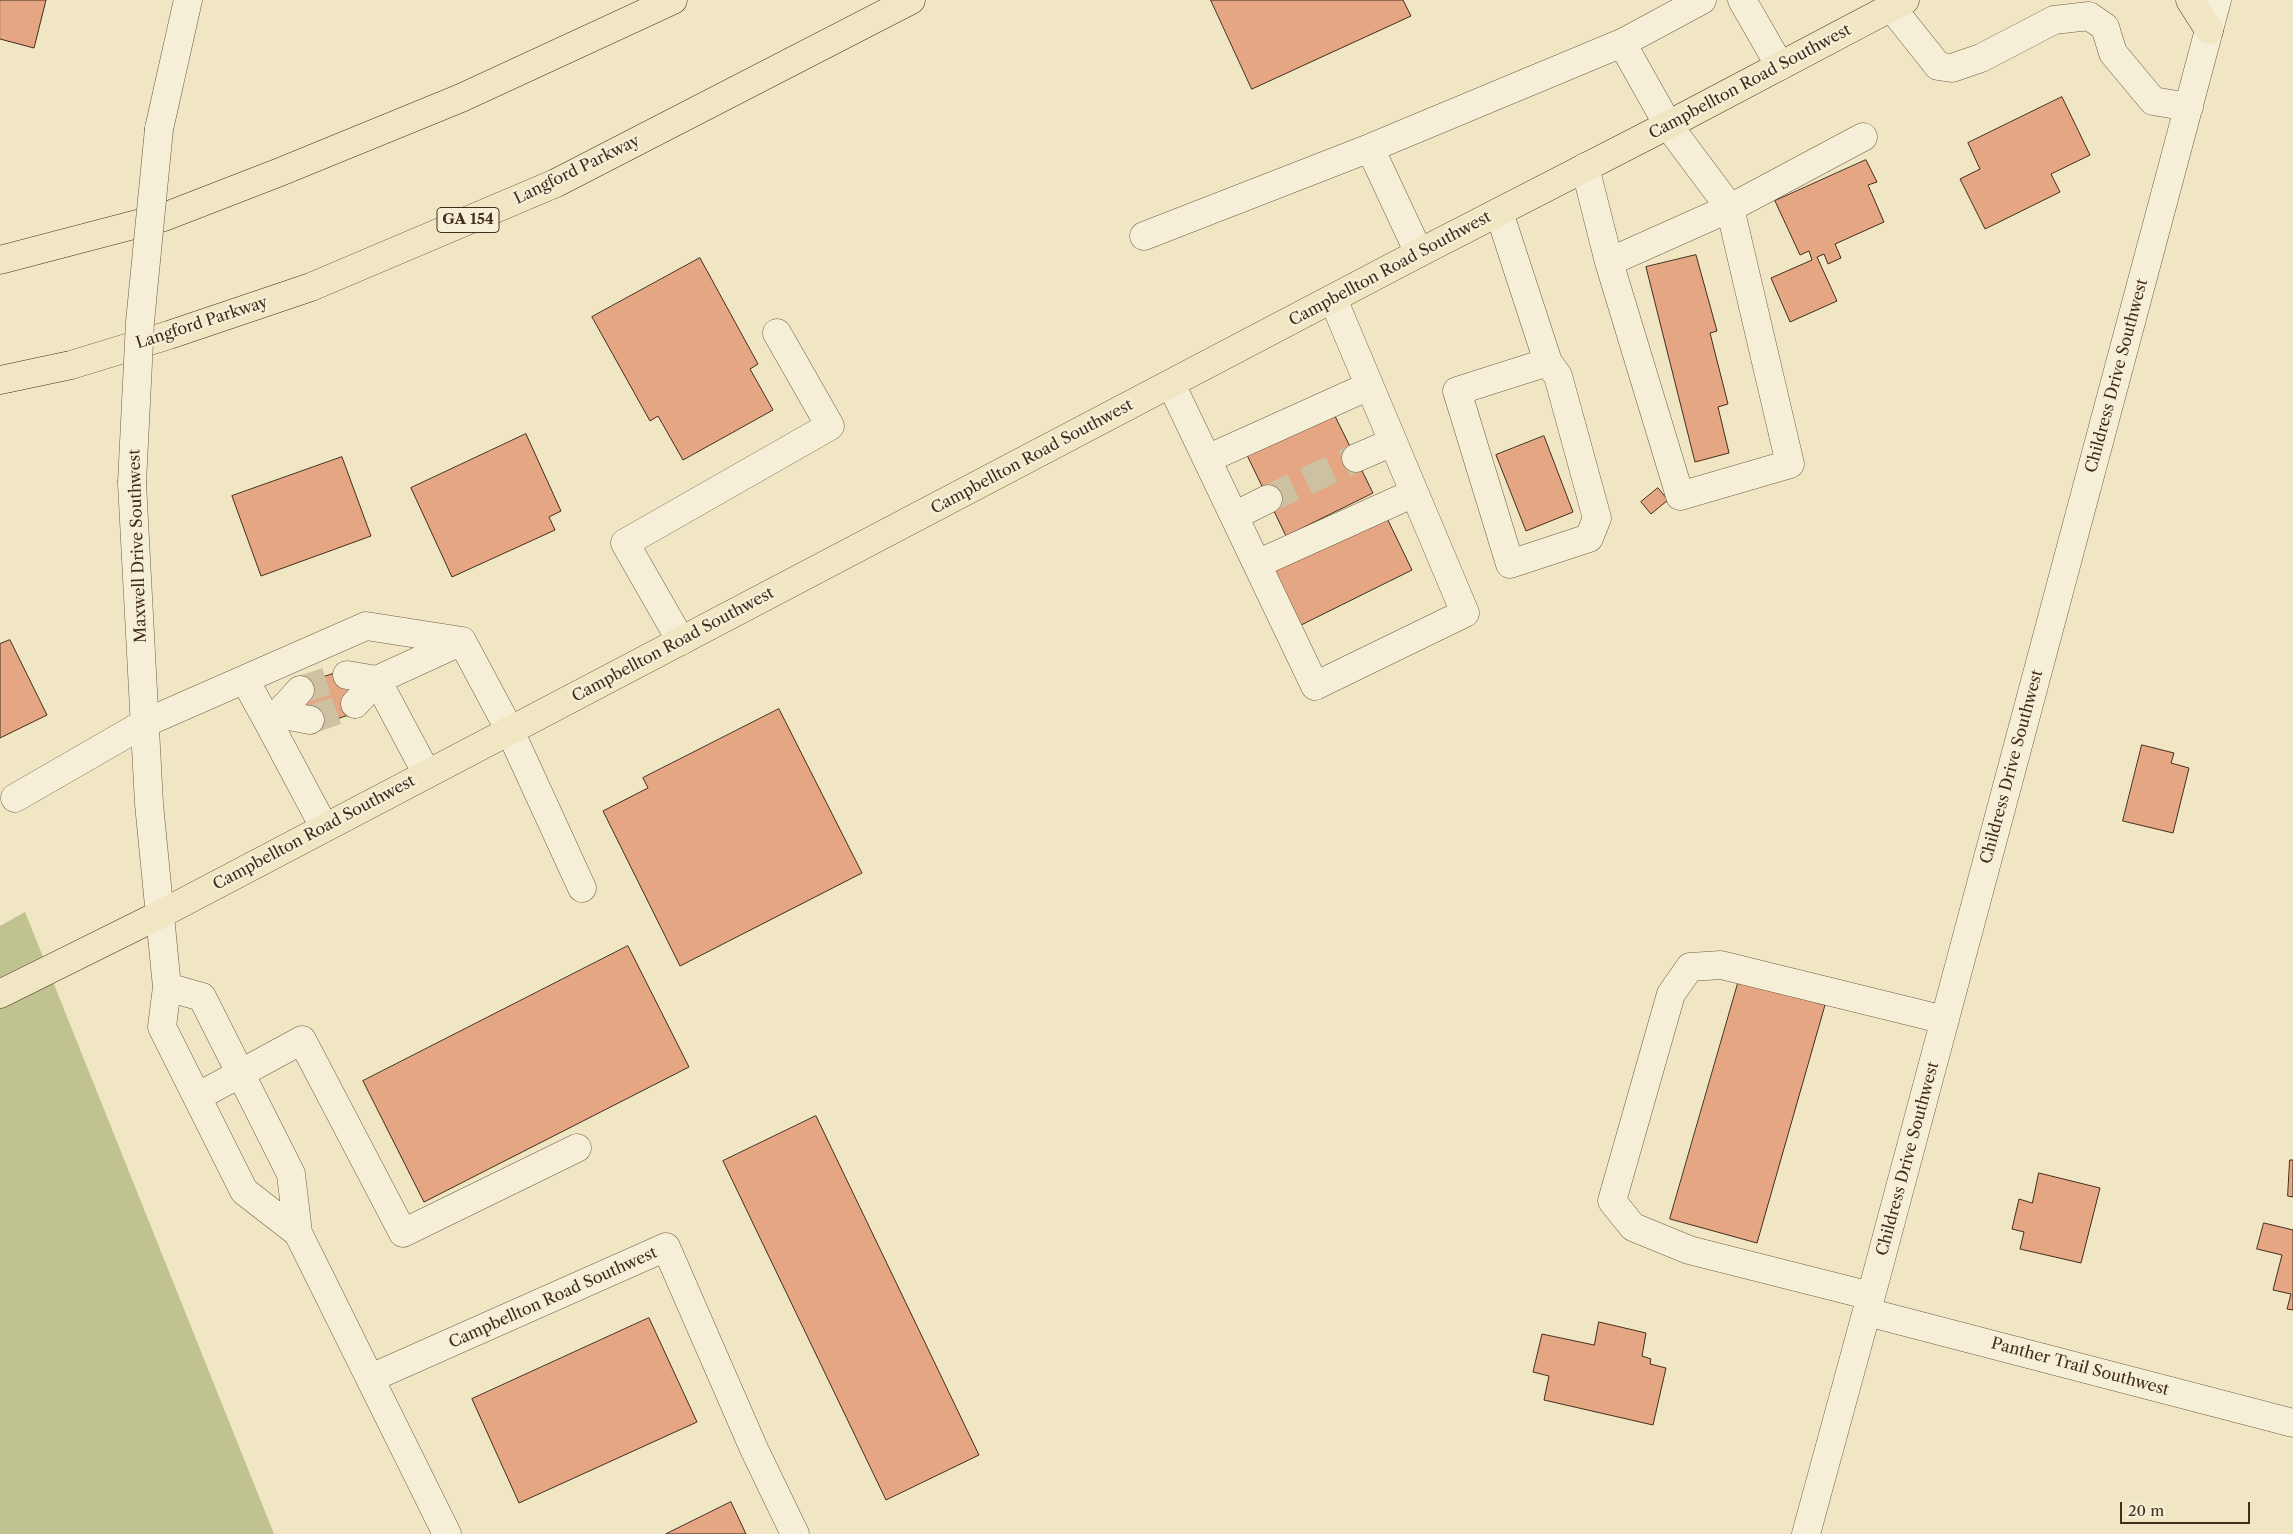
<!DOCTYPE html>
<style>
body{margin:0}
#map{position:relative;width:2293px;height:1534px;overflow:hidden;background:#f1e6c3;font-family:"Libre Caslon Text",serif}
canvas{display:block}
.scale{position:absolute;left:2120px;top:1502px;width:130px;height:22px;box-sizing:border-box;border:2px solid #432d1d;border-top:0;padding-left:6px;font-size:15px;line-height:18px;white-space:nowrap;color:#432d1d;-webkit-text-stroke:4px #f6efd8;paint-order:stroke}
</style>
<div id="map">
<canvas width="2293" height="1534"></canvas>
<div class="scale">20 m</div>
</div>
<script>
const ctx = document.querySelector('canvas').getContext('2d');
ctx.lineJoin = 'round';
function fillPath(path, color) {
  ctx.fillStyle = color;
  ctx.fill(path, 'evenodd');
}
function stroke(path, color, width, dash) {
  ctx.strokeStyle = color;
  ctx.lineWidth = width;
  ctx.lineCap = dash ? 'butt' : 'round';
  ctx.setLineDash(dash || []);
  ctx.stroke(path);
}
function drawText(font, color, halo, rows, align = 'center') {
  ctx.font = font + ' "Libre Caslon Text",serif';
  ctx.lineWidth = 4.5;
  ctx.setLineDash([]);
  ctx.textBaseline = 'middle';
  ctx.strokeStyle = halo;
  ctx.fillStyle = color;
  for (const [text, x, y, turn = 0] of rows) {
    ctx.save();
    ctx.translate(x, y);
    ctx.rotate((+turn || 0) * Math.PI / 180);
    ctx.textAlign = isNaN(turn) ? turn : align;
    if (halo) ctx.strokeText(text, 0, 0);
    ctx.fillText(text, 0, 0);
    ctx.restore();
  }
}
const green = new Path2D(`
 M25,912L274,1534H0V926Z`);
const building = new Path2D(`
 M0,0H46L34,48L0,39Z
 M1211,0H1403L1411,16L1252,89Z
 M2062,97L2090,155L2051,174L2060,192L1985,229L1960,179L1980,169L1968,143Z
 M1866,160L1877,182L1868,185L1884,222L1835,244L1841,258L1828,264L1824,254L1817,257L1837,301L1790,322L1771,278L1812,260L1809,251L1800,255L1775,201Z
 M1696,255L1717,331L1710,333L1728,404L1718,407L1729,453L1695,462L1646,267Z
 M700,258L758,364L750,369L773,410L683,460L658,416L650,421L592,317Z
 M1331,408L1373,493L1286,536L1245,451Z
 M526,434L561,511L549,517L555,530L452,577L411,488Z
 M1544,436L1573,512L1526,531L1496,455Z
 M342,457L371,536L261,576L232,496Z
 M1658,488L1668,500L1651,514L1641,502Z
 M1384,512L1412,570L1291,630L1262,572Z
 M10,640L47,715L0,738V644Z
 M345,670L358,712L312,727L299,685Z
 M779,709L862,873L680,966L603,811L648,788L643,778Z
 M2142,745L2174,753L2171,763L2189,768L2173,833L2123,821Z
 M628,946L689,1067L424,1202L363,1081Z
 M1739,980L1825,1005L1757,1243L1670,1219Z
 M816,1116L979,1455L886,1500L723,1161Z
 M2290,1160H2293V1197L2288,1196Z
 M2039,1173L2100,1188L2081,1263L2020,1249L2024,1232L2012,1229L2019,1199L2032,1203Z
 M2264,1223L2293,1230V1310L2287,1309L2291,1294L2273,1290L2282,1255L2257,1249Z
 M649,1318L697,1422L519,1503L472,1399Z
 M1599,1322L1646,1333L1642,1356L1651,1359L1650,1364L1666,1368L1653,1425L1544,1400L1549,1376L1533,1372L1542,1334L1594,1345Z
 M731,1502L746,1534H666Z`);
const minorTunnel = new Path2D(`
 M1268,499L1356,458
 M300,690L347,675
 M310,720L355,704`);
const minor = new Path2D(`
 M1742,0L1780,66
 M1891,7L1938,66L1952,68L1981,58L2054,20L2089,16L2105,27L2113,53L2153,101L2189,107
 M1622,43L1702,0
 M159,129L188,0
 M1370,148L1419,253
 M1499,212L1548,362
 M1144,236L1370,148L1622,43L1668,125L1730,208L1790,464L1680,496L1609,262L1585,167
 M1609,262L1730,208L1863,137
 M1548,362L1558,376L1597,518L1589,538L1510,564L1457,391Z
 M1171,384L1315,686L1465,613L1333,299
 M1356,458L1393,442
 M1207,459L1369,386
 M132,483L149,804L167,987L162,1027L244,1191L298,1233
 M1234,516L1268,499
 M1257,564L1414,493
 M462,641L510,731L582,888
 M681,641L625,543L830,426L777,333
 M347,675L377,680L462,641
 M245,680L267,720
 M355,704L377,680L427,774
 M278,714L300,690
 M310,720L278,714L267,720L324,827
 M15,798L145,723L366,626L462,641
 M167,987L202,997L291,1174L298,1233L447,1534
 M197,1097L302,1040L403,1233L577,1148
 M1871,1296L1689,1250L1633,1227L1612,1201L1671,994L1690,967L1721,965L1945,1020
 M1867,1312L2293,1423
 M371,1378L666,1247L754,1449L795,1534
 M1806,1534L1871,1296L2217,0`);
const major = new Path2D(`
 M2190,0L2209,30
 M0,994L159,915L1419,253L1668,125L1905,0`);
const highway = new Path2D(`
 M0,260L164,217L280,172L461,98L673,0
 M0,380L71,365L169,335L311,287L556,183L911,0`);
const minorBridge = new Path2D(`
 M132,483L140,322L159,129`);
const shields = [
 [468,220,62]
];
const shieldNames = [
 ["GA 154",468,220]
];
const streetNames = [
 ["Campbellton Road Southwest",1750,82,-28],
 ["Langford Parkway",577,170,-26],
 ["Campbellton Road Southwest",1390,269,-28],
 ["Langford Parkway",202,323,-18],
 ["Childress Drive Southwest",2117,376,-75],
 ["Campbellton Road Southwest",1032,457,-28],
 ["Maxwell Drive Southwest",138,546,-92],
 ["Campbellton Road Southwest",673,645,-28],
 ["Childress Drive Southwest",2012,767,-75],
 ["Campbellton Road Southwest",314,833,-28],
 ["Childress Drive Southwest",1908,1159,-75],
 ["Campbellton Road Southwest",553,1298,-24],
 ["Panther Trail Southwest",2080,1367,15]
];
fillPath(green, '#c0c390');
fillPath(building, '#e5a683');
stroke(building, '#432d1d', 1);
stroke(minorTunnel, '#cec1a2', 28, [28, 14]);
stroke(minor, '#6e5b46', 29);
stroke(major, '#432d1d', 29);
stroke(highway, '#432d1d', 29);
stroke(minor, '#f6efd8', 28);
stroke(major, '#f1e6c3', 28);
stroke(highway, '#f1e6c3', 28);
stroke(minorBridge, '#6e5b46', 29, []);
stroke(minorBridge, '#f6efd8', 28);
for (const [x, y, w] of shields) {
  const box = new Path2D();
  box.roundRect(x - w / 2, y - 12.5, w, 25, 4);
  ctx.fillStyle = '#f6efd8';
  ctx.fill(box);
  stroke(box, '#432d1d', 1);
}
drawText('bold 15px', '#432d1d', null, shieldNames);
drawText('16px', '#432d1d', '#f6efd8', streetNames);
</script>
